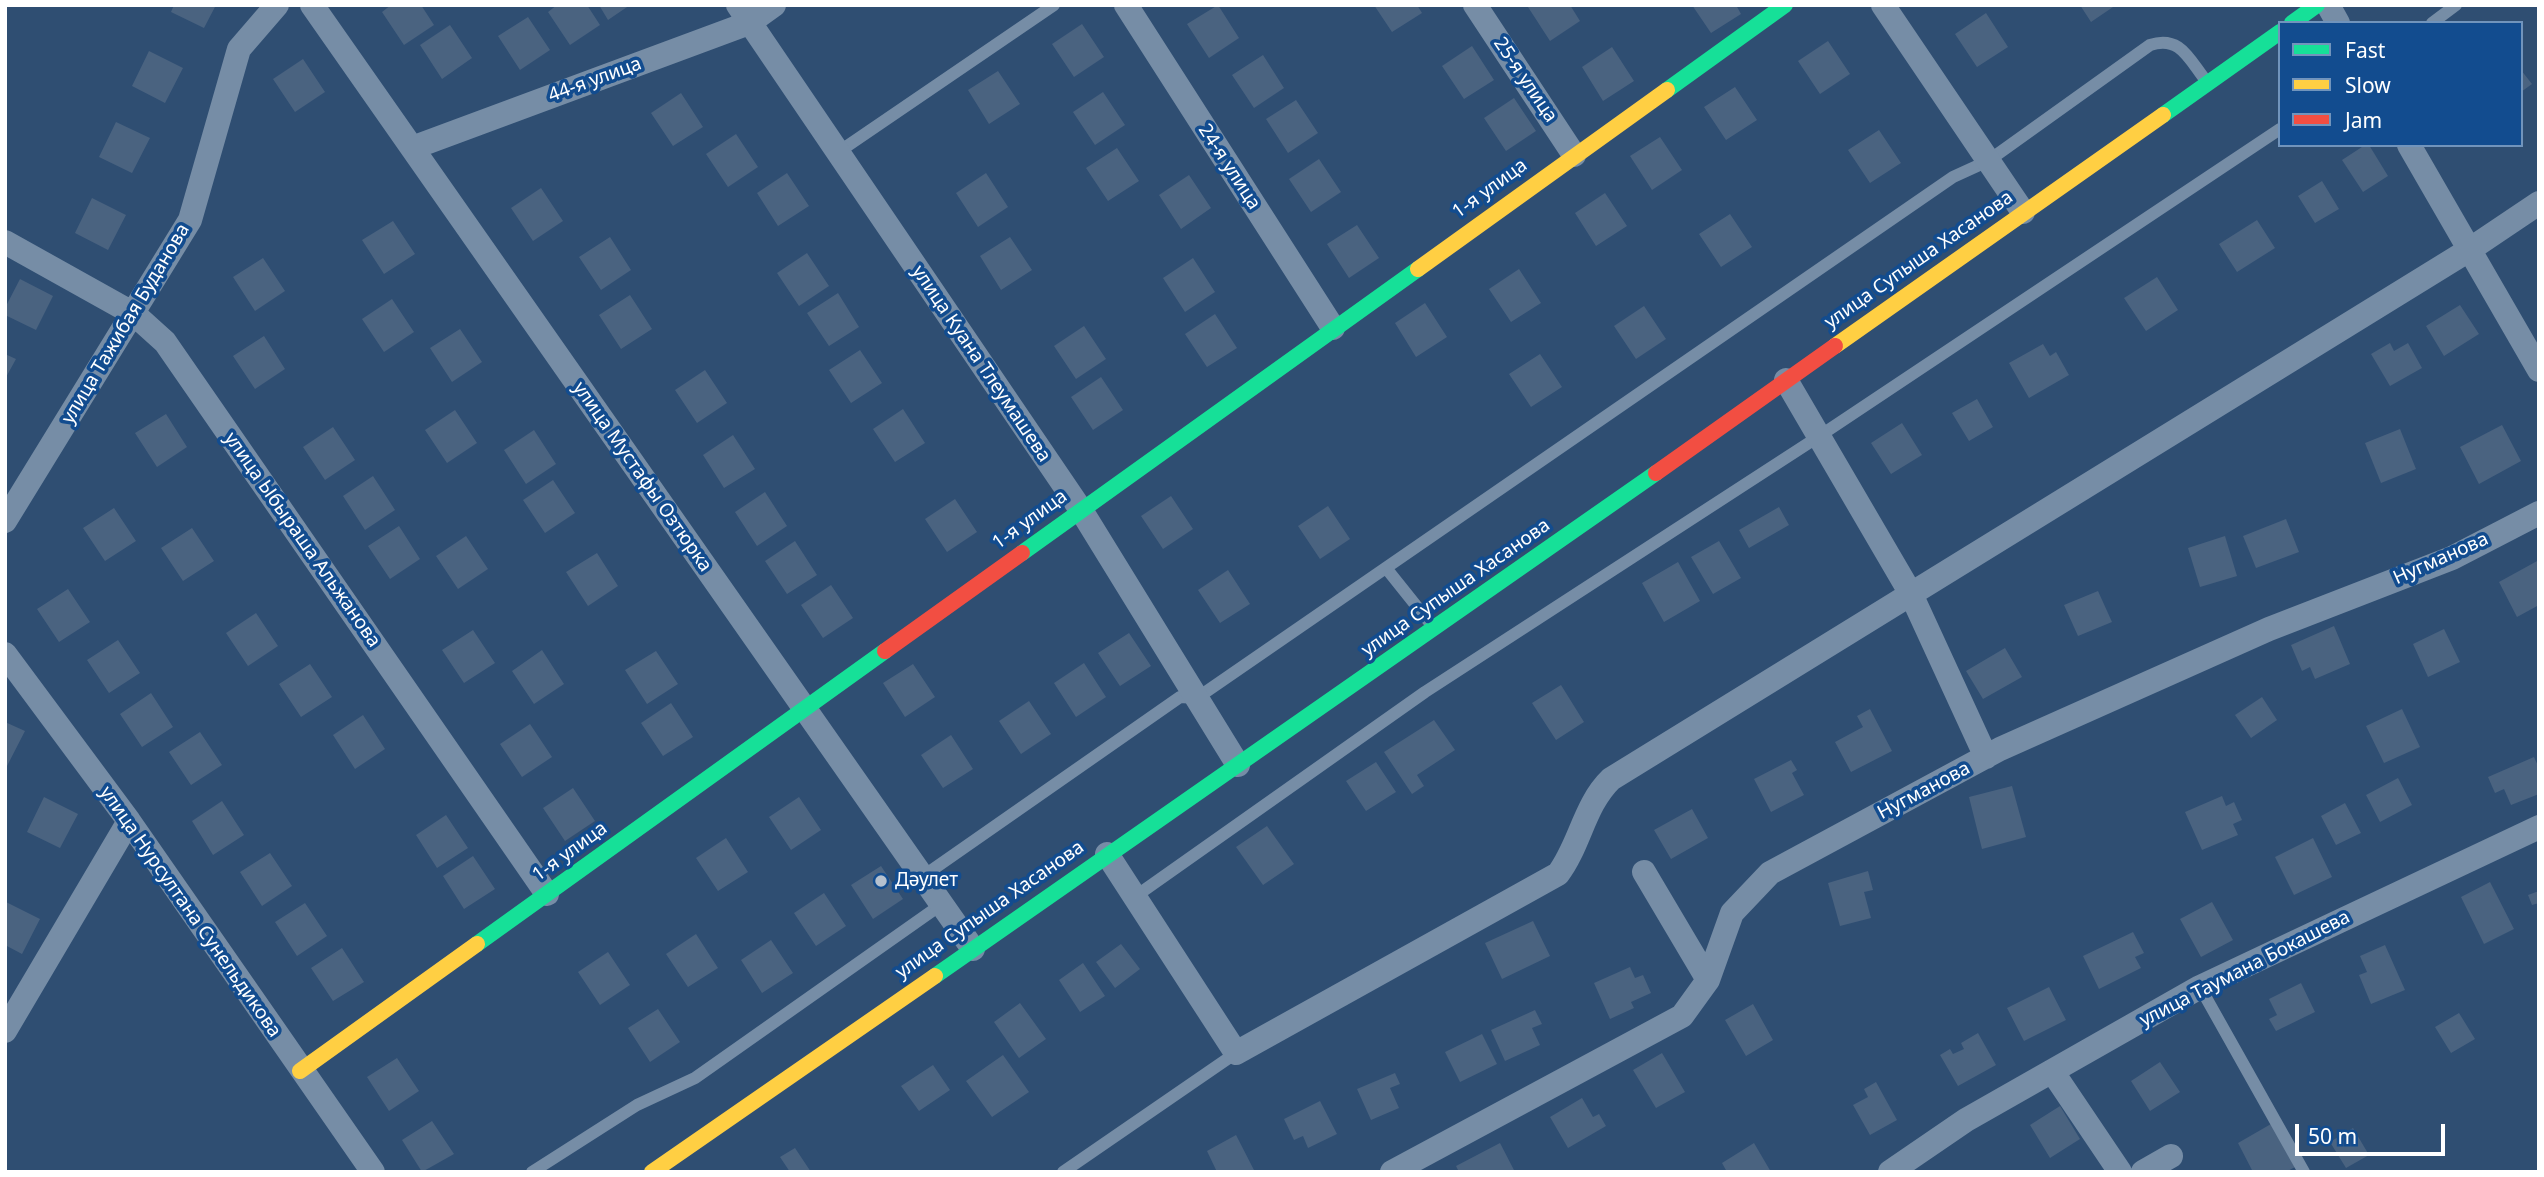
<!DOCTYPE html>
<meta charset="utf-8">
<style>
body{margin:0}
#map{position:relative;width:2544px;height:1177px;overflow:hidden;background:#2f4e72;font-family:"Noto Sans",sans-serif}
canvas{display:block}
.frame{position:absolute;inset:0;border:7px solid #fff;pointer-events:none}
.legend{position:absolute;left:2278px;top:21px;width:245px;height:126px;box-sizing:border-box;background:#124c8f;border:2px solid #7194bc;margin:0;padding:9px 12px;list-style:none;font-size:21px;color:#fff}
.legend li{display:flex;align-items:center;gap:14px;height:35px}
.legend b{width:35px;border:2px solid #7194bc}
.scale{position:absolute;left:2295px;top:1124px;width:150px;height:32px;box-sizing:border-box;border:4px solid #fff;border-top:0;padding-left:9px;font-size:21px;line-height:24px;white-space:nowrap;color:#fff;-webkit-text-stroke:5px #124c8f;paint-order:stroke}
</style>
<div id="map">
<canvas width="2544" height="1177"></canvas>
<div class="frame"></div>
<ul class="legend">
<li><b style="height:9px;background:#16e098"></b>Fast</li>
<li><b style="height:9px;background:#ffcf43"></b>Slow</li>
<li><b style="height:9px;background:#f24e42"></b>Jam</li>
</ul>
<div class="scale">50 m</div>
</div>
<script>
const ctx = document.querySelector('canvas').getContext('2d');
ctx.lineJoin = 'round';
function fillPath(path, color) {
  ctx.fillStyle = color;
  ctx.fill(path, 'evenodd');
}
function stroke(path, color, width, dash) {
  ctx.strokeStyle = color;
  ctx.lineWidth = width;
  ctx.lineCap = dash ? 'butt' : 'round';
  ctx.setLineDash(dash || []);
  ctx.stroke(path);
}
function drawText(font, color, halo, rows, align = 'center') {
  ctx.font = font + ' "Noto Sans",sans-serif';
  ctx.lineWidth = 7;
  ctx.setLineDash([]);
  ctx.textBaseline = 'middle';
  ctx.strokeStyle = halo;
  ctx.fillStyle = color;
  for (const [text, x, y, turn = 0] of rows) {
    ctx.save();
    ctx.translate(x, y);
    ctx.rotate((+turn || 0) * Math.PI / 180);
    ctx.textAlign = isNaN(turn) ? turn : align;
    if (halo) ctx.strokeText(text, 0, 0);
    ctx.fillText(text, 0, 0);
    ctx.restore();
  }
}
const building = new Path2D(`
 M174,5H216L204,28L171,12Z
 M391,5H421L434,25L404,45L382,12Z
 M557,5H587L600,25L570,45L548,12Z
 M599,5H630L608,20Z
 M1218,5L1239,38L1209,58L1187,24Z
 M1374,5H1417L1422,13L1392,32Z
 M1531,5H1570L1580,21L1550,41L1528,7Z
 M1692,5H1736L1741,14L1711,33Z
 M2080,5H2116L2091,22Z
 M1986,13L2008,47L1977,67L1955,34Z
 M528,17L550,50L520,70L498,36Z
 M1082,24L1104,57L1074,77L1052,44Z
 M450,25L472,58L442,79L420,45Z
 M1828,41L1850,74L1820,94L1798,61Z
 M1472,46L1494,80L1464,99L1442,66Z
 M1612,47L1634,81L1603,101L1582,67Z
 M149,51L183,68L165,103L132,86Z
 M1263,55L1284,88L1254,108L1232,75Z
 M303,59L325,92L295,112L273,79Z
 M2521,70L2532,84L2521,92Z
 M998,71L1020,104L989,124L968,90Z
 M1735,87L1757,120L1726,140L1704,107Z
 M1103,92L1125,125L1095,145L1073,112Z
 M681,93L703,127L673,146L651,113Z
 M1514,98L1536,131L1506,151L1484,118Z
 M1296,100L1318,133L1288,153L1266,119Z
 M116,122L150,138L132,173L99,157Z
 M1879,130L1901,163L1870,183L1848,150Z
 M736,134L758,167L728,187L706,154Z
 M1660,137L1682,170L1652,190L1630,156Z
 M2365,145H2369L2388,176L2363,192L2342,160Z
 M1117,148L1139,181L1108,201L1086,168Z
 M1319,159L1341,192L1311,212L1289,179Z
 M787,173L809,206L778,226L757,193Z
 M986,173L1008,207L978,227L956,193Z
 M1189,175L1211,208L1181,229L1159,195Z
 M2322,181L2339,209L2315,223L2298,196Z
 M541,188L563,221L533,241L511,208Z
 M1605,193L1627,226L1596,246L1575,213Z
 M92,198L126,215L108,250L75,233Z
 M1730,214L1752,247L1721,267L1699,234Z
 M2257,220L2275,248L2237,272L2219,244Z
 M393,221L415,254L384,274L362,240Z
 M1357,225L1379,258L1349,278L1327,244Z
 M610,237L631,270L601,290L579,257Z
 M1010,237L1032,270L1001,290L980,256Z
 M807,253L829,286L799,306L777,273Z
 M263,258L285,291L255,311L233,277Z
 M1193,258L1215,292L1185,312L1163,278Z
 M1519,269L1541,303L1511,322L1489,289Z
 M2157,277L2178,310L2146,331L2124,298Z
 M20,279L53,296L36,330L5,315V308Z
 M838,293L859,327L829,346L807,313Z
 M630,295L652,329L621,349L599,315Z
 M392,299L414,332L384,352L362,319Z
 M1425,303L1447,337L1416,357L1395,323Z
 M2460,305L2479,334L2444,356L2426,326Z
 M1644,306L1666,339L1636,359L1614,326Z
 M1215,314L1237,348L1207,367L1185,334Z
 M1084,326L1106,359L1076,379L1054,346Z
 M460,329L482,362L452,382L430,348Z
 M264,336L285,369L255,389L233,356Z
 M2390,343L2394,351L2408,343L2422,368L2390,386L2371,354Z
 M2043,344L2050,356L2056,352L2069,375L2029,398L2009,363Z
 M860,350L882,383L851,403L829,370Z
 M5,354L16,359L5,379Z
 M1540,354L1562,387L1531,407L1509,374Z
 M705,370L727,403L697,423L675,390Z
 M1101,377L1123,410L1093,430L1071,397Z
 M1977,399L1993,427L1969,441L1952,413Z
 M903,409L925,443L895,462L873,429Z
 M455,410L477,443L447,463L425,430Z
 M166,414L187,447L157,467L135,433Z
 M1902,423L1922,455L1891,474L1871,443Z
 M2502,425L2521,461L2479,484L2460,447Z
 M333,427L355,460L325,480L303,447Z
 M2400,429L2416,469L2381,483L2365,443Z
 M534,430L556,464L526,484L504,450Z
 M733,435L755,469L724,488L703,455Z
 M373,476L395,510L365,530L343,496Z
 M553,480L575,513L545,533L523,500Z
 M765,492L787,526L757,546L735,512Z
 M1171,496L1193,529L1163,549L1141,516Z
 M955,499L977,532L947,552L925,519Z
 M1328,506L1350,539L1320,559L1298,526Z
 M1779,507L1789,525L1749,548L1739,530Z
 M114,508L136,541L105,561L83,528Z
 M2286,519L2299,552L2256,568L2243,536Z
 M399,526L420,559L390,579L368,546Z
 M192,528L214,561L183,581L161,548Z
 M466,536L488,569L458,589L436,556Z
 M2225,536L2237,576L2200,587L2188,548Z
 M795,541L817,575L787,594L765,561Z
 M1719,541L1741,578L1713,594L1691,557Z
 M597,553L618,586L588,606L566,572Z
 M2539,560V605L2517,617L2499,582Z
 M1678,562L1700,601L1664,622L1642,583Z
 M1228,570L1250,604L1220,623L1198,590Z
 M831,585L853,618L823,638L801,605Z
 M68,589L90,622L59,642L37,609Z
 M2098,591L2112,622L2078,636L2064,605Z
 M256,613L278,646L248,666L226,633Z
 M2334,626L2350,664L2315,679L2310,667L2302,671L2291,645Z
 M2444,629L2460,662L2428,677L2413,644Z
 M473,630L495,663L464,683L442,650Z
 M1129,633L1151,666L1120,686L1098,653Z
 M118,640L140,673L109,693L87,660Z
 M2005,648L2022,677L1983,699L1966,671Z
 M542,650L564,684L534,704L512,671Z
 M656,651L678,684L647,704L625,670Z
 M1084,663L1106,697L1076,717L1054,683Z
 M310,664L332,697L301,717L279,684Z
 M913,664L935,697L905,717L883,683Z
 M1561,685L1584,722L1556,740L1532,703Z
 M151,693L173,727L142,747L120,714Z
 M2262,697L2277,720L2251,738L2235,715Z
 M1029,701L1051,734L1021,754L999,721Z
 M671,703L693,737L663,756L641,723Z
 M1870,709L1892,751L1851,772L1835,742L1863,727L1857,716Z
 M2402,709L2420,747L2384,763L2366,726Z
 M363,715L385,749L355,769L333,735Z
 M1434,720L1455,750L1417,775L1424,786L1412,794L1384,752Z
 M5,722L25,731L7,766L5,765Z
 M530,724L552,757L522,777L500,744Z
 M200,732L222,765L191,785L169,752Z
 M951,735L973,769L943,788L921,755Z
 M2534,757L2539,768V794L2511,805L2504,789L2495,793L2488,777Z
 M1791,760L1797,770L1792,773L1804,795L1771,812L1754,779Z
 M1376,762L1396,792L1366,811L1346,781Z
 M2398,778L2412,805L2380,822L2366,795Z
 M2012,786L2026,837L1982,849L1969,797Z
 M573,788L595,821L565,841L543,808Z
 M2222,796L2226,806L2234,802L2242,820L2233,824L2238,835L2202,850L2185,812Z
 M44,797L78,814L60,848L27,832Z
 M799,797L821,830L791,850L769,817Z
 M222,801L244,835L213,855L192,821Z
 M2345,803L2361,833L2336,845L2321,816Z
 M1692,809L1708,838L1671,859L1654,830Z
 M446,815L468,848L437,868L416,835Z
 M1267,826L1294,864L1263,885L1236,847Z
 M726,838L748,872L718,891L696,858Z
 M2313,838L2332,877L2294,895L2275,857Z
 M270,853L292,886L262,906L240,872Z
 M473,856L495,889L464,909L443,876Z
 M881,866L903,899L873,919L851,885Z
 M1868,871L1873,890L1864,892L1871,918L1840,926L1828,883Z
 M2490,882L2514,929L2484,944L2461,897Z
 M2539,891V903L2532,905L2528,895Z
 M824,893L846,926L816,946L794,913Z
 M6,902L40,919L22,954L5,945Z
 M2212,902L2233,940L2201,957L2180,919Z
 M305,903L327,936L297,956L275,922Z
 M1533,921L1550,956L1502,979L1485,943Z
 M2133,932L2144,953L2135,957L2141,968L2099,989L2083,956Z
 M696,934L718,968L688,987L666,954Z
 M771,940L793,973L762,993L741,960Z
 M1121,944L1140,969L1115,988L1096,962Z
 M2385,945L2405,990L2371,1004L2359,975L2367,972L2360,956Z
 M342,948L364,982L333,1001L311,968Z
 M608,952L630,985L600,1005L578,972Z
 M1083,963L1105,996L1080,1012L1059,980Z
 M1630,967L1635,978L1643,975L1651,993L1631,1002L1634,1008L1610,1019L1594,983Z
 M2301,983L2315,1012L2276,1031L2269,1019L2277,1015L2269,999Z
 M2049,987L2066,1020L2024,1041L2007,1008Z
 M1020,1003L1046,1039L1019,1058L994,1022Z
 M1753,1004L1773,1040L1746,1056L1725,1020Z
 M658,1009L680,1042L650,1062L628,1028Z
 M1535,1010L1542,1024L1532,1028L1540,1045L1505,1061L1491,1030Z
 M2459,1013L2475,1039L2451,1053L2435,1027Z
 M1978,1033L1996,1065L1958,1086L1940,1055L1950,1049L1953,1054L1964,1049L1961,1043Z
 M1482,1034L1497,1064L1460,1082L1445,1052Z
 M1662,1053L1685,1092L1656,1108L1633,1070Z
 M1003,1055L1029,1092L992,1117L966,1081Z
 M397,1058L419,1091L389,1111L367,1077Z
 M2160,1062L2180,1092L2150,1111L2131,1081Z
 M933,1065L950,1090L919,1111L901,1086Z
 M1395,1073L1400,1084L1390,1088L1399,1108L1371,1120L1357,1089Z
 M1876,1082L1897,1120L1870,1135L1853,1105L1868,1097L1864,1089Z
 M1582,1098L1593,1117L1599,1114L1606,1126L1568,1148L1550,1117Z
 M1320,1101L1337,1134L1308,1148L1303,1136L1294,1140L1284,1119Z
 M2060,1106L2080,1139L2050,1158L2030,1125Z
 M432,1121L454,1154L422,1172L402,1140Z
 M2271,1124L2295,1167L2286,1172H2253L2238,1143Z
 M2353,1128L2369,1155L2346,1168L2330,1142Z
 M1236,1135L1255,1172H1217L1207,1151Z
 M1500,1143L1515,1172H1459L1456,1166Z
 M1754,1143L1771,1172H1727L1722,1163Z
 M795,1148L811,1172H790L780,1157Z`);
const lane = new Path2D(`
 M2432,23L2456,5
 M837,153L1054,5
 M1386,568L1434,628
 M922,877L1180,697L1197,698L1953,177L1988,161L2150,45C2181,35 2189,60 2207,82
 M1136,896L1425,692L1818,437L2280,129
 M2200,987L2304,1172
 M532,1172L637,1105L695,1078L942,904
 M1063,1172L1236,1053`);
const street = new Path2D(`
 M312,5L973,949
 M738,5L1081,510L1238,765
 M1126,5L1333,328
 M1475,5L1574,155
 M1883,5L2023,212
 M2328,5L2338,23
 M2409,145L2539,370
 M412,148L749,23L774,5
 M5,242L134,314L165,342L547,894
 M1786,380L1911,594L1986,757
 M5,521L190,220L239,49L277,5
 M5,654L129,821L373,1172
 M1107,854L1236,1053L1558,874C1580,845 1584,805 1611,779L2469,250L2539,203
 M1644,872L1708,980
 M5,1031L129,821
 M2052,1071L2120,1172
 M1392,1172L1682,1016L1708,980L1732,913L1770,873L2000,749L2269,629L2452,558L2539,513
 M1890,1172L1966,1120L2200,987L2539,827
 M2143,1172L2171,1156`);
const fast = new Path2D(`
 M2292,23L2317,5
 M1667,90L1785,5
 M2163,115L2280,32
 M1022,553L1418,269
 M477,944L885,651
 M935,976L1656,473`);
const slow = new Path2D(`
 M1418,269L1667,90
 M1835,346L2163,115
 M300,1071L477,944
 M652,1172L935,976`);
const jam = new Path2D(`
 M1656,473L1835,346
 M885,651L1022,553`);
const markers = [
 [881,881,7,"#b6c1ce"]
];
const streetNames = [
 ["44-я улица",595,80,-20],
 ["25-я улица",1525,80,56],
 ["24-я улица",1229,167,57],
 ["1-я улица",1490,189,-36],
 ["улица Супыша Хасанова",1919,260,-35],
 ["улица Тажибая Буданова",126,324,-59],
 ["улица Куана Тлеумашева",981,364,56],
 ["улица Мустафы Озтюрка",642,477,55],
 ["1-я улица",1030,520,-36],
 ["улица Ыбыраша Альжанова",302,540,55],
 ["Нугманова",2441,559,-24],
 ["улица Супыша Хасанова",1456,588,-35],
 ["Нугманова",1924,791,-28],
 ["1-я улица",570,852,-36],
 ["улица Супыша Хасанова",990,910,-35],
 ["улица Нурсултана Сунельдикова",190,912,55],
 ["улица Таумана Бокашева",2245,969,-27]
];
const poiNames = [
 ["Дәулет",895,881]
];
fillPath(building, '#4a6380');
stroke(lane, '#768da6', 12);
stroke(street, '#768da6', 24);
stroke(fast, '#16e098', 16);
stroke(slow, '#ffcf43', 16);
stroke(jam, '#f24e42', 16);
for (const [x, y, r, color] of markers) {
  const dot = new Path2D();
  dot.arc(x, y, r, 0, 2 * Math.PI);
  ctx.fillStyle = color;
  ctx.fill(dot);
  stroke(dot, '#124c8f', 2.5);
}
drawText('19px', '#fff', '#124c8f', streetNames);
drawText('19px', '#fff', '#124c8f', poiNames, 'left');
</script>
